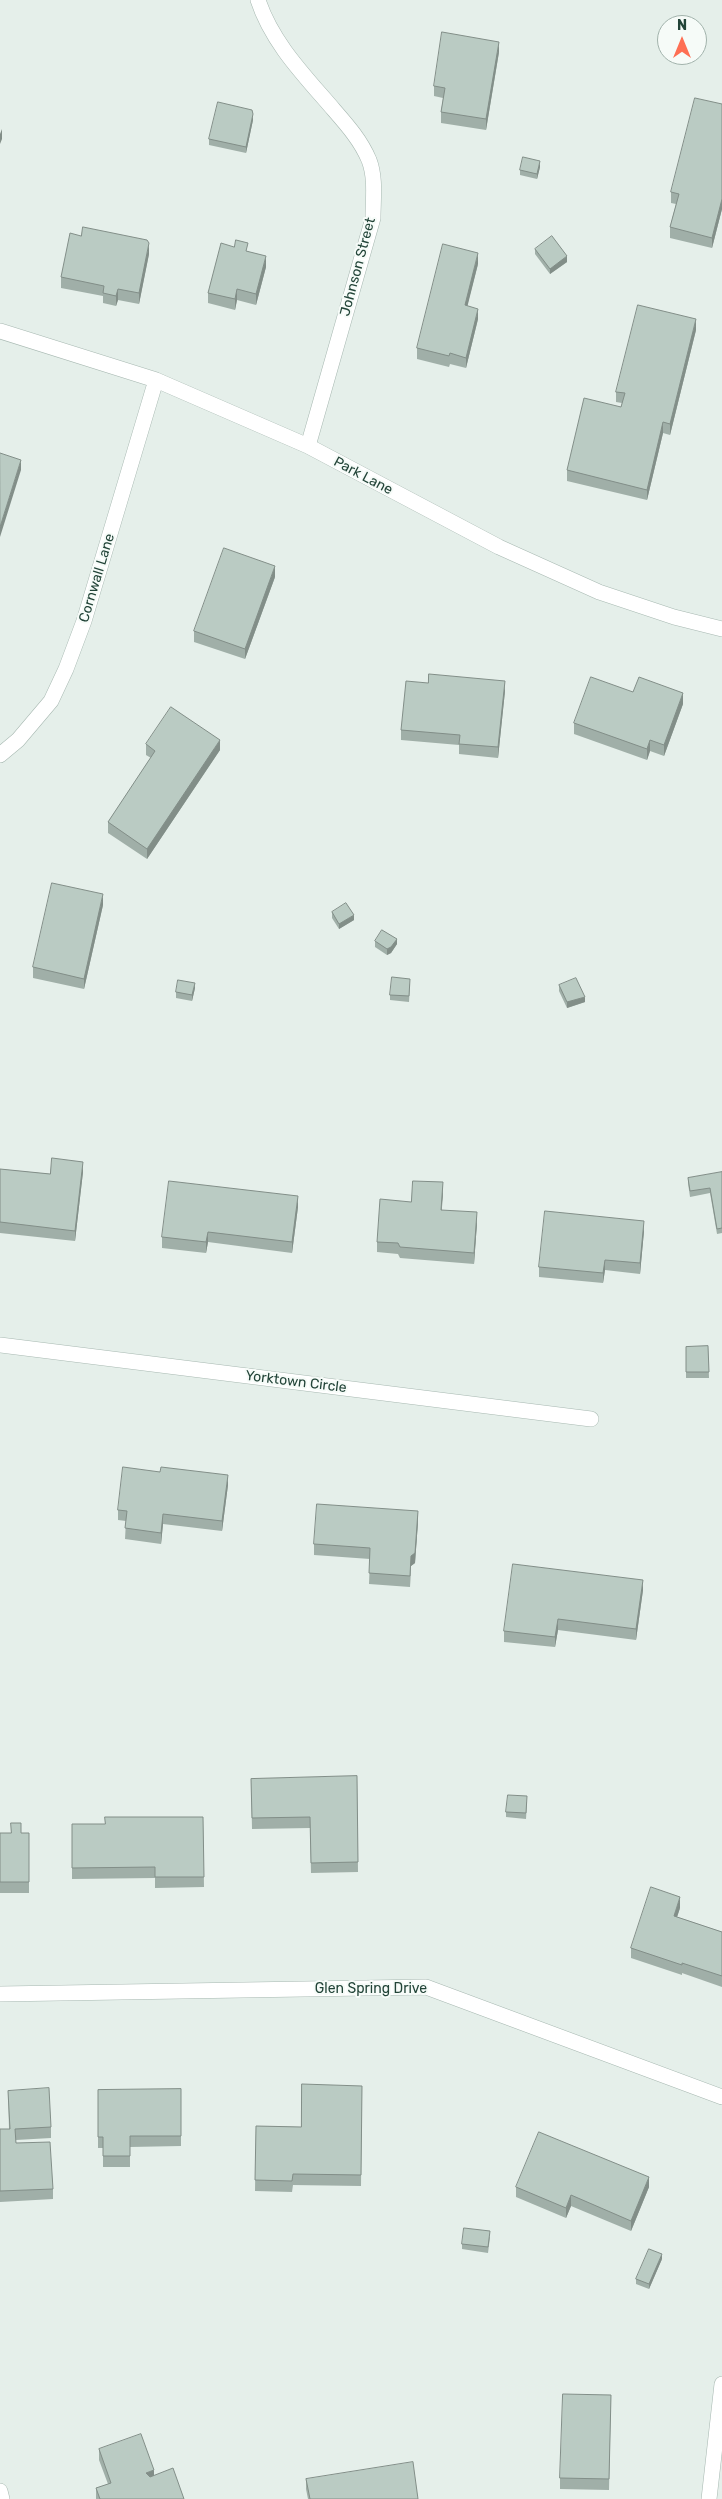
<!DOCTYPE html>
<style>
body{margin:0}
#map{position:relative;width:722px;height:2499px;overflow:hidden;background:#e5efea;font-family:Rubik,sans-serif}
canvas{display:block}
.north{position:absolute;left:657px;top:15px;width:50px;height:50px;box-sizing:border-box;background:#f6fbf8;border:1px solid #a1b2ab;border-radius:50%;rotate:0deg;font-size:14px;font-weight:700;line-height:20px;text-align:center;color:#224438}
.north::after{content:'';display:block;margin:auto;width:18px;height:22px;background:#fe6f54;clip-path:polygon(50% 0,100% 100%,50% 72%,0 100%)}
</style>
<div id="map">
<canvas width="722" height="2499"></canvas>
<div class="north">N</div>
</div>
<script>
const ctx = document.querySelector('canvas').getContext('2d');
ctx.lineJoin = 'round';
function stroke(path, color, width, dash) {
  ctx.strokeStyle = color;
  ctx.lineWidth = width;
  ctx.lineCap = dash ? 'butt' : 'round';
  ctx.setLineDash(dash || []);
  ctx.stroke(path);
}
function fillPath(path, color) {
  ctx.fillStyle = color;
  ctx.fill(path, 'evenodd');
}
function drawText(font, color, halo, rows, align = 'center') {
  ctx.font = font + ' Rubik,sans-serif';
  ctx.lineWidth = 4;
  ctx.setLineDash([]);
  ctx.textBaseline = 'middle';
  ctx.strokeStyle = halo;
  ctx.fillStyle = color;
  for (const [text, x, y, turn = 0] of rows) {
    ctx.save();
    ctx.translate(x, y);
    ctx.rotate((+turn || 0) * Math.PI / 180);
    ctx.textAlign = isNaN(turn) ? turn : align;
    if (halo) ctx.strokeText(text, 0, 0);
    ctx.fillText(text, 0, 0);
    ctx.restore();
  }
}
const minor = new Path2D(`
 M258,0C272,43 305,76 334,110C348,126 361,141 369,160C376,178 373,199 373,218L308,446
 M0,331L156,380L308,446L499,547L599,592L674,617L722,629
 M0,755L18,740L51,701L66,669L84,621L156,380
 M0,1345L591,1419
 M0,1994L426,1987L722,2097
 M0,2491L2,2499
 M709,2499L722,2384`);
const wall = new Path2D(`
 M499,52L486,130L441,123V112L443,98L434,96V86Z
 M722,104V209L712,248L670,238V227L676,204L671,203V192Z
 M253,120L246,153L209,145V139Z
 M540,167L537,179L520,175V170Z
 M535,249L567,262L550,274L535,254Z
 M248,251L266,267L256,305L237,300L235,310L208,303V293Z
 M149,254L139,304L118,300L116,306L103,303V296L61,288V277Z
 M478,264L467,306L478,319L466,368L450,364L449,367L417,359V348Z
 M696,330L670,435L663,433L647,500L567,481V470L621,407L622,403L616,402V392Z
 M275,577L245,659L194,642V631Z
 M505,691L498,758L459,754V745L401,740V730Z
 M633,692L683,704L664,756L650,751L647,760L574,734V723Z
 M146,744L220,750L147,859L108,833V822L151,758L146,755Z
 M103,905L84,989L33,978V967Z
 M332,912L354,920L339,929L332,918Z
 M375,941L397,944L391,953L387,955L375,947Z
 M410,984L409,1002L390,1000V995Z
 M559,985L585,1002L567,1008L559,991Z
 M195,988L192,1001L176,998V992Z
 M0,1169L50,1174L83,1172L75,1241L0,1233Z
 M722,1172V1233L717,1234L710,1193L690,1197L688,1183V1178Z
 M443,1193L441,1210L477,1223L474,1264L400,1258L398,1254L377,1252V1242L411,1202Z
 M298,1207L292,1253L208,1242L206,1253L162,1248V1237Z
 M644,1231L640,1274L605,1270L603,1283L539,1277V1267Z
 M708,1346L709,1378H686V1347Z
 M228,1485L222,1531L163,1524L161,1544L125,1539L126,1521L118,1520V1510Z
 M418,1522L415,1563L411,1566L410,1587L369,1584L370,1559L314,1555V1544Z
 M643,1590L636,1640L558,1630L555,1647L504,1642V1631Z
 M357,1776L358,1872L311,1873L310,1828L252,1829L251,1779Z
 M527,1802L526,1819L506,1817V1812Z
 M203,1817L204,1887L155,1888V1878L72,1879V1824H105Z
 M0,1833H29V1893H0Z
 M680,1908L677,1917L722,1932V1987L682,1973V1975L631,1958V1948Z
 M362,2086L361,2186L293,2185L292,2192L255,2191L256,2126L301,2127Z
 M181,2089V2146L130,2147V2167H103V2148H98V2090Z
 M8,2091L51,2127V2138L16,2140V2143L53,2189V2199L0,2202V2129H9Z
 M516,2187H649L631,2231L571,2206L566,2218L516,2197Z
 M490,2237L488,2253L462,2249V2244Z
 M662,2259L649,2289L636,2284V2279Z
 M611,2395L609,2490L560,2489V2478Z
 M99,2449L154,2476L184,2499H96V2488L108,2484L99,2460Z
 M306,2479L418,2499H308L306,2489Z`);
const shadedWall = new Path2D(`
 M499,42V52L486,130V119Z
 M253,114V120L246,153V147Z
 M2,129V139L0,144V134Z
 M540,161V167L537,179V174Z
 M722,199V209L712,248V238Z
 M149,243V254L139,304V293Z
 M478,253V264L465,316V305Z
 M266,256V267L256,305V294Z
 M567,256V262L550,274V269Z
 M118,289V300L116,306V296Z
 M237,289V300L235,310V299Z
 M478,309V319L466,368V358Z
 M696,319V330L670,435V424Z
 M663,422V433L647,500V490Z
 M21,460V470L0,537V527Z
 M275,566V577L245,659V649Z
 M505,681V691L498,758V747Z
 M683,693V704L664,756V745Z
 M220,740V750L147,859V849Z
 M650,740V751L647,760V749Z
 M103,894V905L84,989V979Z
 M354,915V920L339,929V924Z
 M397,939V944L391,953L387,955V949Z
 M195,983V988L192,1001V995Z
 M585,997V1002L567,1008V1002Z
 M83,1162V1172L75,1241V1231Z
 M443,1182V1193L441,1221V1210Z
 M298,1196V1207L292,1253V1242Z
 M477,1212V1223L474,1264V1253Z
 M644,1221V1231L640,1274V1263Z
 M208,1232V1242L206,1253V1242Z
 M605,1260V1270L603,1283V1273Z
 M228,1475V1485L222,1531V1521Z
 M418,1511V1522L415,1563L411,1566L410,1587L411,1556Z
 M163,1514V1524L161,1544V1533Z
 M643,1580V1590L636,1640V1629Z
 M558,1619V1630L555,1647V1637Z
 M680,1897V1908L674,1926V1916Z
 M649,2177V2187L631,2231V2221Z
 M571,2195V2206L566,2218V2208Z
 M662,2254V2259L649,2289V2284Z
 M154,2470V2480L146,2473Z`);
const building = new Path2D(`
 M442,32L499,42L486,119L441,112L445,88L434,86Z
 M695,98L722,104V199L712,238L670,227L679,194L671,192Z
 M218,102L252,110L253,114L246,147L209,139Z
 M523,157L540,161L537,174L520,170Z
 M83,227L147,240L149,243L139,293L118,289L116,296L103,293L104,286L61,277L70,233L81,236Z
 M552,236L567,256L550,269L535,249Z
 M236,240L248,243L246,251L266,256L256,294L237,289L235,299L208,293L221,243L234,247Z
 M443,244L478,253L465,305L478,309L466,358L450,353L449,356L417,348Z
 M638,305L696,319L670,424L663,422L647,490L567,470L584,398L621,407L625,393L616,392Z
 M0,453L21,460L0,527Z
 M224,548L275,566L245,649L194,631Z
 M429,674L505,681L498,747L459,744L460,735L401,730L406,681L428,683Z
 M591,677L633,692L639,677L683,693L664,745L650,740L647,749L574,723Z
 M171,707L220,740L147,849L108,822L155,751L146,744Z
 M52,883L103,894L84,979L33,967Z
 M346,903L354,915L339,924L332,912Z
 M382,930L397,939L391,947L387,949L375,941Z
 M392,977L410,979L409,996L390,995Z
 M576,978L585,997L567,1002L559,985Z
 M178,980L195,983L192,995L176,992Z
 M52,1158L83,1162L75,1231L0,1222V1169L50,1174Z
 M722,1172V1228L717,1229L710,1188L690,1191L688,1178Z
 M169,1181L298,1196L292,1242L208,1232L206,1242L162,1237Z
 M413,1181L443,1182L441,1210L477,1212L474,1253L400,1247L398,1243L377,1242L380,1199L411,1202Z
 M545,1211L644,1221L640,1263L605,1260L603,1273L539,1267Z
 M708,1346L709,1372H686V1347Z
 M123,1467L160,1472L161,1467L228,1475L222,1521L163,1514L161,1533L125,1528L127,1511L118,1510Z
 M317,1504L418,1511L415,1553L411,1556L410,1576L369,1573L370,1548L314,1544Z
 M513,1564L643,1580L636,1629L558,1619L555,1637L504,1631Z
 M357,1776L358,1862L311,1863L310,1817L252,1818L251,1779Z
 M508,1795L527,1796L526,1813L506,1812Z
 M105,1817H203L204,1877H155V1867L72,1868V1824H105Z
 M11,1823H21V1833H29V1882H0V1833H11Z
 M651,1887L680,1897L674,1916L722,1932V1976L682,1963V1965L631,1948Z
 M302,2084L362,2086L361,2175L293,2174L292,2181L255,2180L256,2126L301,2127Z
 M49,2088L51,2127L15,2129L16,2143L50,2142L53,2189L0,2191V2129H10L8,2091Z
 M181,2089V2136H130V2156H103V2137H98V2090Z
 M539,2132L649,2177L631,2221L571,2195L566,2208L516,2187Z
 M464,2228L490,2231L488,2247L462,2244Z
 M649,2249L662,2254L649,2284L636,2279Z
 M563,2394L611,2395L609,2479L560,2478Z
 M141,2434L154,2470L146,2473L150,2477L173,2468L184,2499H100L96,2488L111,2483L99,2449Z
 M413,2462L418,2499H310L306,2479Z`);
const streetNames = [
 ["Johnson Street",358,267,-75],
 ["Park Lane",363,476,28],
 ["Cornwall Lane",97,578,-73],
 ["Yorktown Circle",296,1382,7],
 ["Glen Spring Drive",371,1989]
];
stroke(minor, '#a7b8b1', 16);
stroke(minor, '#fff', 15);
fillPath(wall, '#a0afa8');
fillPath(shadedWall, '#828e88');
fillPath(building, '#bacbc3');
stroke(building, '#828e88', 1);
drawText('14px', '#224438', '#f6fbf8', streetNames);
</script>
